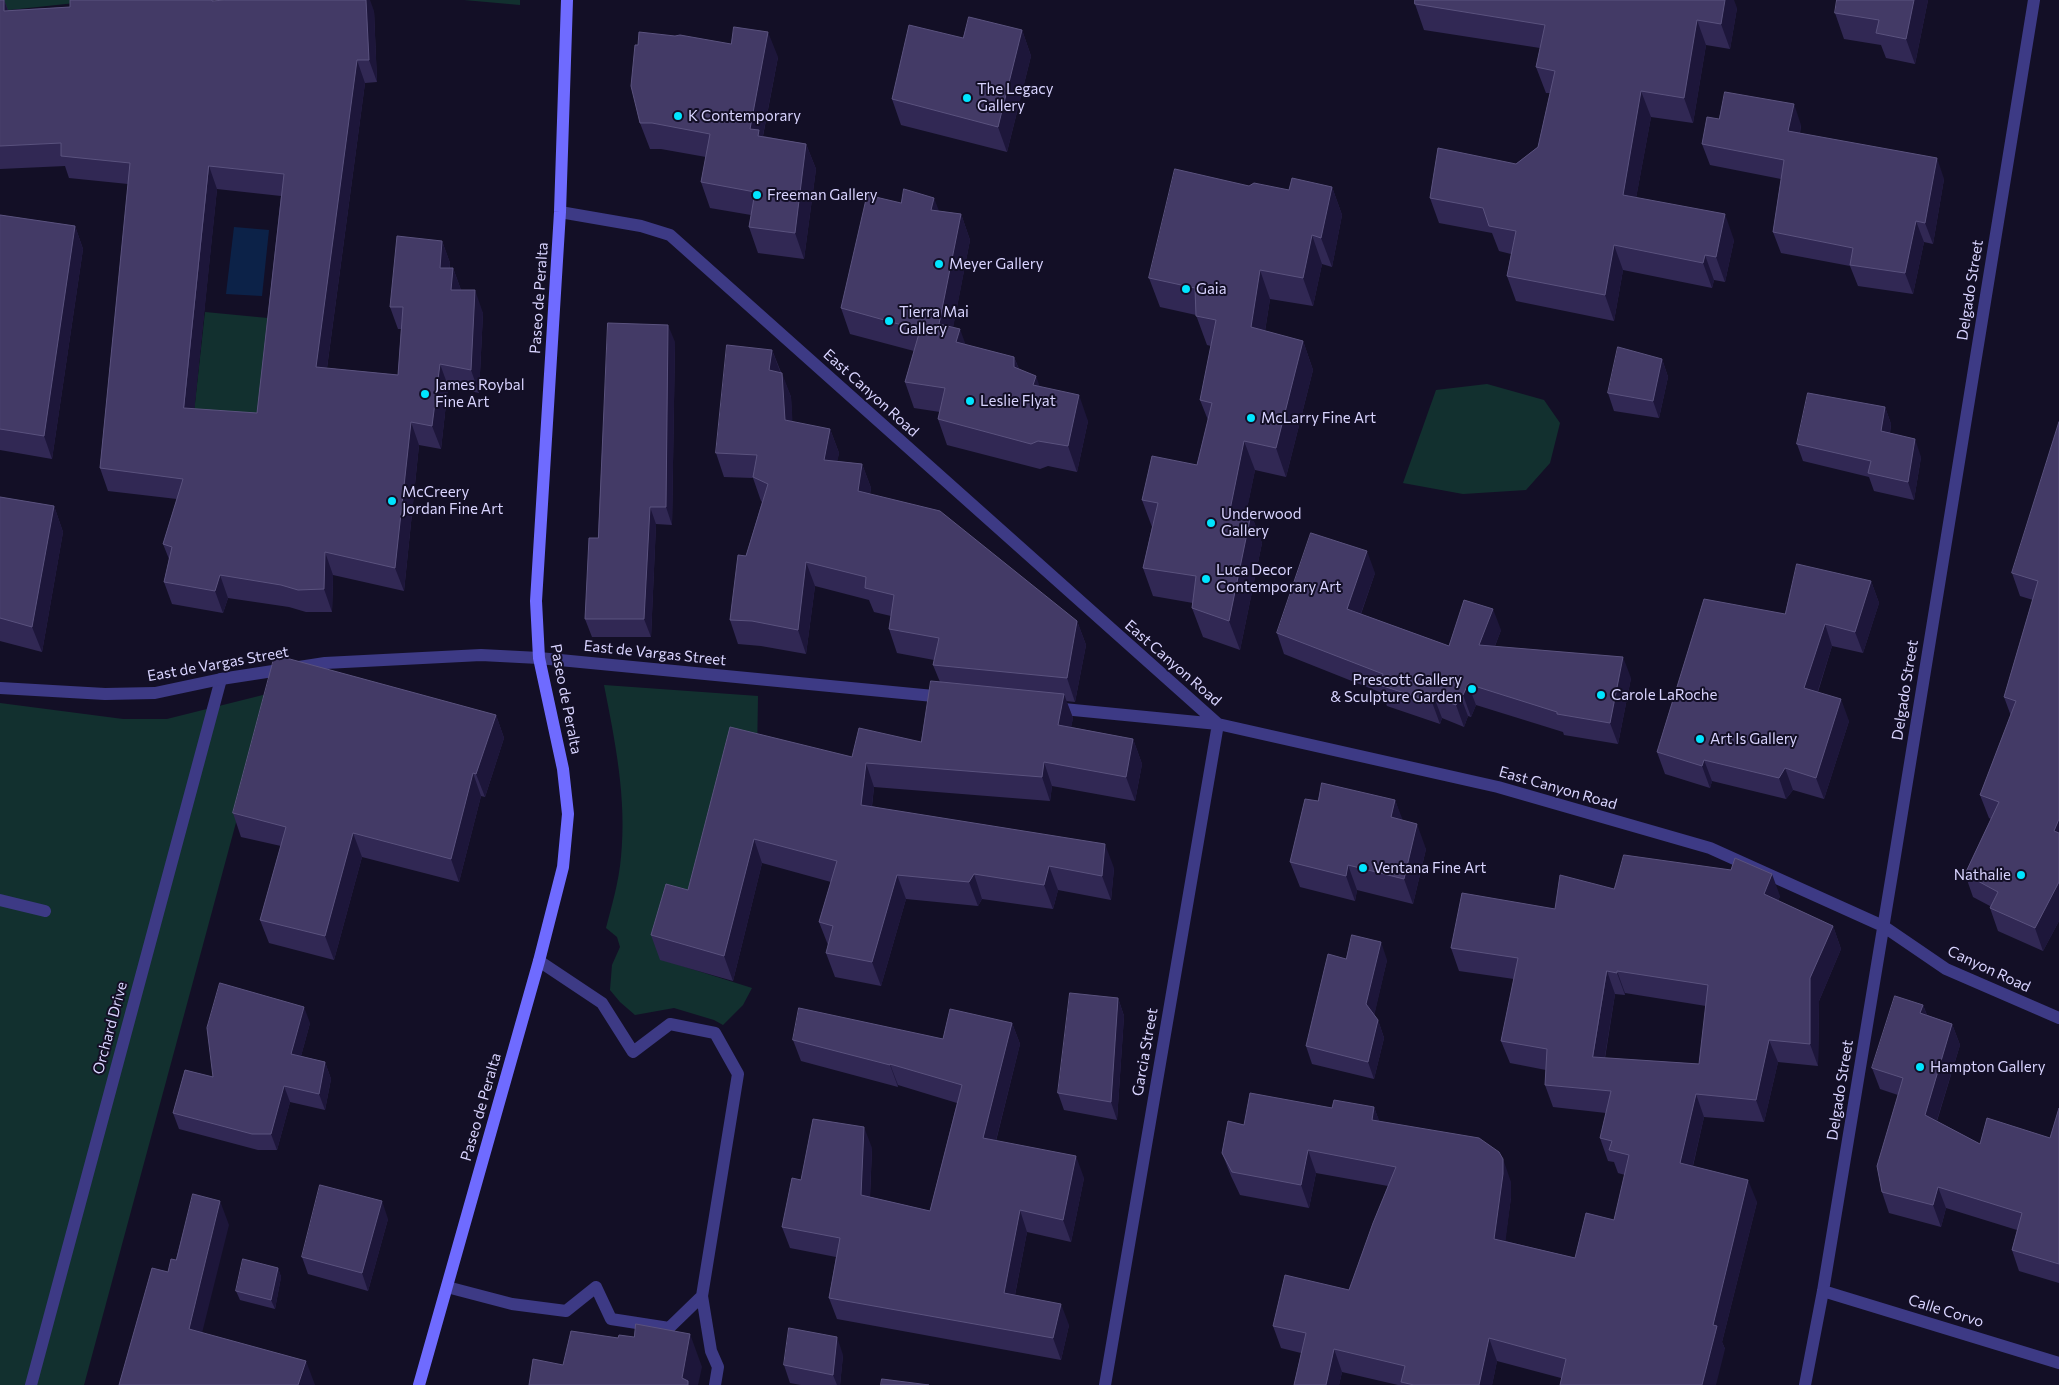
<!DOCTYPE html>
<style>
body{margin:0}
canvas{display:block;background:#130f26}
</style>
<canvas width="2059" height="1385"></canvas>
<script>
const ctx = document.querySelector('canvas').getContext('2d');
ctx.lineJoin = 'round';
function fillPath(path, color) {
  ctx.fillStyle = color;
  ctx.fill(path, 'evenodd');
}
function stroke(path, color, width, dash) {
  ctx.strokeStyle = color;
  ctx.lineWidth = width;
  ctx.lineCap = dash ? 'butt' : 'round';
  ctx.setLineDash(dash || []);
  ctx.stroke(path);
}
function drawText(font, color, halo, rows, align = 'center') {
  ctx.font = font + ' Commissioner,sans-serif';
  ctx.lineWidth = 4;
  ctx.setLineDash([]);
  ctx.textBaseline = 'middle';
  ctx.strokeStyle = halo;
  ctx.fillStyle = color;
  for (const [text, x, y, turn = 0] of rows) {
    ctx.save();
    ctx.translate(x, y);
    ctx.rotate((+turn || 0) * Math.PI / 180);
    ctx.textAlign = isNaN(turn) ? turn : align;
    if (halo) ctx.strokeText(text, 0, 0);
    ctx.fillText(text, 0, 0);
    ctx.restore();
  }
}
const green = new Path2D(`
 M0,0H103L0,11Z
 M464,0H520V5Z
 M205,312L278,319L266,435L192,431Z
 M1487,384L1544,400L1560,423L1550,463L1526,490L1463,494L1403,483L1436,390Z
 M604,685L758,696L757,755L697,914L660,959L752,988L743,1005L723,1025L714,1020L674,1008L635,1015L620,1002L610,990L612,965L620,947L617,937L606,928C612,905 619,881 621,857C627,799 615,741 604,685Z
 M271,693L84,1385H0V703L123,719H167Z`);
const water = new Path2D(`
 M234,227L269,230L262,296L226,294Z`);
const lane = new Path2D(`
 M0,900L45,911
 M447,1287L512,1304L566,1311L596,1287L611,1319L669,1328L702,1296L738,1074L715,1033L670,1024L633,1052L602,1003L539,961
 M702,1296L711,1351L718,1367L715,1385
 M31,1385L221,679`);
const street = new Path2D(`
 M560,212L641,226L670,235L1218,724
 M0,688L105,694L155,693L221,679L325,663L481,655L539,658L944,697
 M1053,708L1218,724L1498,787L1710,848L1883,926L1946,969L2059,1018
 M1823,1291L2059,1363
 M1105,1385L1218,724
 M1805,1385L1823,1291L1892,874L2034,0`);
const secondary = new Path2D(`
 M419,1385L539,961L563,867L568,814L563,769L539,658L536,601L560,212L567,0`);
const wall = new Path2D(`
 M0,0H4L8,10L70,7V0H214V1L374,11L377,82L365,83L327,368L398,375L401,329H398L390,307L442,241L450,263V268H453L461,290L483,313L479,393L448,386L441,449L419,445L404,591L333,575L332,612H306L289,607L228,598L223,613L172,604L164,582L169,559L163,544L177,499L108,491L100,468L128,184L69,178L65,166L0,169ZM217,189L281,196L257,413L194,409Z
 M1928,0L1915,64L1886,58L1881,45L1844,39L1835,13Z
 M1415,4L1737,8L1730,49L1706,45L1693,123L1651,117L1636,198L1734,240L1725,282L1714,280L1712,288L1623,270L1614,321L1516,301L1507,276L1511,254L1499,251L1492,233L1439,223L1430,198L1516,164L1538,147L1550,93H1546L1536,67L1540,48L1424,30Z
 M1022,30L1031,56L1007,152L901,125L892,99L963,38Z
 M778,57L763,136L806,144L816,169L804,259L758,253L749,227L751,215L710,208L701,182L706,157L661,149H650L640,123Z
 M1719,119L1801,125L1800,133L1944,179L1933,244L1924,242L1913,294L1858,286L1850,266L1781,253L1773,232L1781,179L1710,165L1702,144Z
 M1249,186L1289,190L1332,187L1342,215L1332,267L1322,264L1313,306L1270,299L1265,331L1303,341L1313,370L1286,477L1255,470L1246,513L1251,514L1262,543L1240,650L1203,637L1192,608L1193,603L1153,596L1143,568L1152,527L1142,500L1197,465L1208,420L1200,400L1211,346L1207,345L1196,315L1160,307L1149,278Z
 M939,211L961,214L970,240L953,327L966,345L1014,357L1019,369L1040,387L1088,421L1077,472L1048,466L1040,469L947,445L938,419L940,412L914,408L905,382L914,351L850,334L841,308Z
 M0,215L75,226L83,249L52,459L0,450Z
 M675,342L672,525L656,524L651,637H592L585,619L598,538Z
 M772,350L791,397L792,422L830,429L839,453L837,461L862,464L871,488L870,494L1077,621L1086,645L1075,702L1066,701L1073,718L1071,727L1133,739L1142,764L1135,801L1052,786L1050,801L874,787L872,806L1114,868L1111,900L1058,890L1053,909L982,899L978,906L906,899L881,986L835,977L826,953L828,945L819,922L831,882L762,863L733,981L660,960L651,935L688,890L852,757L921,742L940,682L933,665L934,660L897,653L889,629L891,616L874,612L869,600L815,586L806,654L761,646L738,644L730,620L746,556L762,502L761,501L753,478L724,477L716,453Z
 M1662,359L1668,377L1659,418L1614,411L1608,393Z
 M1885,407L1891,424L1890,433L1921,457L1914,500L1874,491L1869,477L1803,461L1797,444Z
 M2059,422V921L2043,951L1998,931L1990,908V906L1973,897L1965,874L1991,819L1989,818L1980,795L2011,716L2004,697L2033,600L2020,596L2012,573Z
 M0,497L54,506L63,532L42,652L0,641Z
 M1375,573L1361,614L1449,646L1501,630L1495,646L1631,678L1618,744L1564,735L1563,732L1476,705L1471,717L1468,716L1464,727L1442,718L1440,724L1387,706L1382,693L1284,654L1277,633Z
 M1871,581L1879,603L1863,653L1832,646L1818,692L1849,721L1824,799L1793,790L1786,799L1712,781L1710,788L1665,774L1657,752L1785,614Z
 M496,715L504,738L485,797L481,796L459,882L362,857L334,960L269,943L260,920L281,846L241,837L233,813Z
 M1395,800L1402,820L1426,849L1413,904L1357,890L1355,901L1300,887L1290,862L1318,801Z
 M1614,889L1780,896L1778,901L1833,926L1841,949L1819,1001L1818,1066L1778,1062L1764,1122L1704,1117L1693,1166L1757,1202L1722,1342L1725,1349L1561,1378L1497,1361L1492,1385H1398L1342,1372L1339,1385H1294L1301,1353L1281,1348L1273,1326L1349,1290L1388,1186L1316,1173L1309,1208L1240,1195L1231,1176L1222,1153L1244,1125L1374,1107L1379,1121L1511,1182V1197L1505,1241L1575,1258L1614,1220L1625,1175L1618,1173L1614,1162L1608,1161L1600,1138L1606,1113L1553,1107L1545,1085L1546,1070L1510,1063L1501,1041L1514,979L1459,971L1451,948L1555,909ZM1625,993L1706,1006L1699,1064L1605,1058L1615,994L1625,995Z
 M1346,959L1387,960L1374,1015L1378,1020L1384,1038L1374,1079L1312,1064L1306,1046Z
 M1118,998L1124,1016L1117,1120L1064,1110L1058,1093Z
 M1923,1005L1927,1015L1952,1024L1960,1045L1937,1121L1980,1144L2050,1138L2059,1108V1283L2019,1271L2012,1250L2017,1230L1946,1208L1941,1227L1889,1213L1882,1192L1898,1095L1880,1089L1872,1068Z
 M310,1023L301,1056L325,1062L331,1079L325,1110L290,1102L277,1150H258L179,1129L173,1113L213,1077Z
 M1012,1023L1020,1044L996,1141L1084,1178L1071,1242L1027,1232L1015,1295L1069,1325L1061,1360L837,1319L829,1298L836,1257L790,1248L782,1227L801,1180L872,1148L870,1197L930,1211L957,1103L898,1085V1087L801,1061L793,1040L943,1039Z
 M388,1219L368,1291L308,1274L302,1257Z
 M278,1268L281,1277L275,1309L240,1300L236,1291Z
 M843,1355L840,1385H801L790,1383L784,1365Z`);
const shadedWall = new Path2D(`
 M4,0L12,21L4,11Z
 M366,0H370L374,11L377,82L369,60Z
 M1725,0H1734L1737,8L1730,49L1721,24Z
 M1914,0H1928L1915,64L1906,39Z
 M1697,20L1706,45L1693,123L1684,98Z
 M1022,30L1031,56L1007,152L998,127Z
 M768,32L778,57L762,140L750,129Z
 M357,60L365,83L324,390L316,367Z
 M1641,91L1651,117L1632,220L1623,195Z
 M1794,104L1801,125L1796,152L1788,131Z
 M806,144L816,169L804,259L795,233Z
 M1937,158L1944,179L1933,244L1925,223Z
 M209,166L217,189L192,431L184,408Z
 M1332,187L1342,215L1332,267L1321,238Z
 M934,198L944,224L931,210Z
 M961,214L970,240L949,349L939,324Z
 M1725,214L1734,240L1725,282L1716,257Z
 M1916,221L1924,242L1913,294L1905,273Z
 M75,226L83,249L52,459L44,436Z
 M1312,235L1322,264L1313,306L1303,278Z
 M442,241L450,263L448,290L440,268Z
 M1614,245L1623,270L1614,321L1605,295Z
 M1705,255L1714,280L1712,288L1703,263Z
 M453,268L461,290H451Z
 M1260,270L1270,299L1261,356L1251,327Z
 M475,290L483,313L479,393L471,370Z
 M668,325L675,342L672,525L666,507Z
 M960,329L969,354L956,342Z
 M1303,341L1313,370L1286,477L1276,448Z
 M772,350L781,374L769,370Z
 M1014,357L1024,383L1014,367Z
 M1662,359L1668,377L1659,418L1653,401Z
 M440,364L448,386L441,449L432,426Z
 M782,373L791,397L794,445L785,420Z
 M1036,376L1045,401L1033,385Z
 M1079,395L1088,421L1077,472L1068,446Z
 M1885,407L1891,424L1887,449L1881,431Z
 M411,422L419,445L404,591L395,568Z
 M830,429L839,453L833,484L824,460Z
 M1915,439L1921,457L1914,500L1908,482Z
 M1244,441L1255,470L1241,539L1230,510Z
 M862,464L871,488L866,515L858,491Z
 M54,506L63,532L42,652L32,627Z
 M650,507L656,524L651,637L644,619Z
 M1251,514L1262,543L1240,650L1229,621Z
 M1367,551L1375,573L1355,630L1347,609Z
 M325,552L333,575L332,612L324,589Z
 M806,562L815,586L806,654L798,630Z
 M220,575L228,598L223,613L215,591Z
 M1871,581L1879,603L1863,653L1855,632Z
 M1493,609L1501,630L1487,666L1479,645Z
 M1077,621L1086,645L1075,702L1067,678Z
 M1825,624L1832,646L1812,709L1804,688Z
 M1623,657L1631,678L1618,744L1610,723Z
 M1468,684L1476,705L1471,717L1463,695Z
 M1064,694L1073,718L1067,749L1058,725Z
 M1460,695L1468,716L1464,727L1456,705Z
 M1434,697L1442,718L1440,724L1432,702Z
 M1841,699L1849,721L1824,799L1816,778Z
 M496,715L504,738L485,797L476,774Z
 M1133,739L1142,764L1135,801L1126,777Z
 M1704,760L1712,781L1710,788L1702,766Z
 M1044,762L1052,786L1050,801L1042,777Z
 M866,763L874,787L869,829L861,805Z
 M1785,768L1793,790L1786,799L1779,778Z
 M473,773L481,796L459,882L451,859Z
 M1395,800L1405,826L1391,817Z
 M2059,819V845L2054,831Z
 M1417,824L1426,849L1413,904L1404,879Z
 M353,833L362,857L334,960L325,936Z
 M754,839L762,863L733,981L724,956Z
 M1105,844L1114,868L1111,900L1102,876Z
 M1348,865L1357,890L1355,901L1346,876Z
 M1049,866L1058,890L1053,909L1044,885Z
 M974,874L982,899L978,906L969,882Z
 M1772,874L1780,896L1772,917L1764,894Z
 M897,875L906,899L881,986L872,962Z
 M2059,882V921L2043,951L2035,928Z
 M1833,926L1841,949L1819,1001L1818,1066L1810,1044V978Z
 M1381,942L1387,960L1373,1021L1366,1004Z
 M1607,971L1615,994L1601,1080L1593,1057Z
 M1617,971L1625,993V995L1617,973Z
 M1118,998L1124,1016L1117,1120L1111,1102Z
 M1923,1005L1931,1026L1920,1013Z
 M304,1007L310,1023L297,1071L291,1054Z
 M1378,1020L1384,1038L1374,1079L1368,1062Z
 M1012,1023L1020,1044L991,1160L983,1138Z
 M1952,1024L1960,1045L1932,1136L1925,1115Z
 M1769,1040L1778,1062L1764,1122L1756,1100Z
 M325,1062L331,1079L325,1110L319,1094Z
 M890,1064L898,1085V1087L890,1065Z
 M284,1086L290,1102L277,1150L271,1134Z
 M1696,1094L1704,1117L1688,1186L1680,1163Z
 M1374,1107L1382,1129L1372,1120Z
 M864,1127L872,1148L869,1216L861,1195Z
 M1308,1150L1316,1173L1309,1208L1301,1185Z
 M1076,1156L1084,1178L1071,1242L1063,1220Z
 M1503,1159L1511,1182V1197L1503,1261L1494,1239Z
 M1748,1180L1757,1202L1722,1342L1725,1349L1716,1385H1702L1713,1325Z
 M1938,1187L1946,1208L1941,1227L1933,1205Z
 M220,1201L229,1225L197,1353L189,1329Z
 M382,1201L388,1219L368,1291L362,1273Z
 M1020,1210L1027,1232L1011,1315L1004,1293Z
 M278,1268L281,1277L275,1309L271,1300Z
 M1061,1304L1069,1325L1061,1360L1053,1338Z
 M690,1334L702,1367L698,1385H684L682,1378Z
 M837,1337L843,1355L840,1385H837L833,1375Z
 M1489,1338L1497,1361L1492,1385H1479Z
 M1334,1349L1342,1372L1339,1385H1326Z
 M306,1361L315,1385H298Z`);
const building = new Path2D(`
 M0,0H4V11L70,7V0H212V1L225,0H366L369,60H357L316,367L398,375L403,307H390L397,236L442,241L440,268H453L451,290H475L471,370L440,364L432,426L411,422L395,568L325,552L324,589L298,590L281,585L220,575L215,591L164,582L172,547L163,544L183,479L100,468L130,163L61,156V143L0,146ZM209,166L284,174L257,413L184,408Z
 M1415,0H1725L1721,24L1697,20L1684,98L1641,91L1623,195L1725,214L1716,257L1705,255L1703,263L1614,245L1605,295L1507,276L1516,231L1489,226L1483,208L1430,198L1438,148L1516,164L1538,147L1555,71L1536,67L1545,25L1415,4Z
 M1837,0H1914L1906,39L1876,33L1879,20L1835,13Z
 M969,17L1022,30L998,127L892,99L909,25L963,38Z
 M734,27L768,32L750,129L759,130L758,136L806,144L795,233L749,227L755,192L701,182L710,134L652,123H640L631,86L635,45H638L639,32L675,36L680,35L731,44Z
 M1725,92L1794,104L1788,131L1937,158L1925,223L1916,221L1905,273L1850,265L1853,248L1773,232L1784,160L1702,144L1707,117L1719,119Z
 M1175,169L1249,186L1254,183L1289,190L1292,178L1332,187L1321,238L1312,235L1303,278L1260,270L1251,327L1303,341L1276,448L1244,441L1230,510L1251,514L1229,621L1192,608L1196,576L1143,568L1158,503L1142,500L1152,456L1197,465L1212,403L1200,400L1216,320L1196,316L1195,288L1149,278Z
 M904,189L934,198L931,210L961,214L939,324L960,329L956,342L1014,357V367L1036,376L1033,385L1079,395L1068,446L1038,441L1031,444L938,419L945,388L905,382L920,330L841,308L867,195L901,203Z
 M0,215L75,226L44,436L0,429Z
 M608,323L668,325L666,507H650L644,619H585L589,538H598Z
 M727,345L772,350L769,370L782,373L785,420L830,429L824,460L862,464L858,491L940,511L1077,621L1067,678L933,665L939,638L889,629L894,595L865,588L866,577L806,562L798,630L752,621L730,620L738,555L746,556L768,484L753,477L757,455L716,453Z
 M1618,347L1662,359L1653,401L1608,393Z
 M1808,393L1885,407L1881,431L1915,439L1908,482L1868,473L1871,461L1797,444Z
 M2059,422V819L2054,831L2059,833V882L2035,928L1990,908L1998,892L1965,874L1999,802L1980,795L2016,701L2004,697L2038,581L2012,573Z
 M0,497L54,506L32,627L0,618Z
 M1311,533L1367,551L1347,609L1449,646L1464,600L1493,609L1479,645L1623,657L1610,723L1557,714V712L1468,684L1463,695H1460L1456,705L1434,697L1432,702L1380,685L1383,674L1277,633Z
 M1797,564L1871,581L1855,632L1825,624L1804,688L1841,699L1816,778L1785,768L1779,778L1704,760L1702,766L1657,752L1704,599L1785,614Z
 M275,655L496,715L476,774L473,773L451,859L353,833L325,936L260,920L286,827L233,813Z
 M931,681L1064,694L1058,725L1133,739L1126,777L1044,762L1042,777L866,763L861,805L1105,844L1102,876L1049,866L1044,885L974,874L969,882L897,875L872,962L826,953L833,926L819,922L837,861L754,839L724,956L651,935L666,884L688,890L730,727L852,757L859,728L921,742Z
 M1322,783L1395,800L1391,817L1417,824L1404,879L1348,865L1346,876L1290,862L1305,799L1318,801Z
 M1624,855L1731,870L1735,858L1772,874L1764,894L1833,926L1810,978V1044L1769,1040L1756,1100L1696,1094L1680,1163L1748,1180L1713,1325L1717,1326L1702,1385H1560L1566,1359L1489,1338L1479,1385H1414L1401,1382L1405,1366L1334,1349L1326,1385H1294L1306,1333L1273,1326L1285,1275L1349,1290L1373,1223L1396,1167L1308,1150L1301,1185L1232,1172L1222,1153L1228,1121L1244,1125L1250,1093L1332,1108L1334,1100L1374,1107L1372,1120L1479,1138L1499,1152L1503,1159V1174L1494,1239L1575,1258L1586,1213L1614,1220L1629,1155L1609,1150L1612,1141L1600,1138L1611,1091L1545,1085L1547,1049L1501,1041L1518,958L1451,948L1462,893L1555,909L1560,875L1614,889ZM1607,971L1617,973V971L1708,985L1699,1064L1593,1057Z
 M1352,935L1381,942L1366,1004L1378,1020L1368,1062L1306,1046L1328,954L1346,959Z
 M220,983L304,1007L291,1054L325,1062L319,1094L284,1086L271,1134H252L173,1113L185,1070L213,1077L207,1028Z
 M1070,993L1118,998L1111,1102L1058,1093Z
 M1895,996L1923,1005L1920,1013L1952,1024L1925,1115L1980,1144L1987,1118L2050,1138L2059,1108V1264L2012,1250L2022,1213L1938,1187L1933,1205L1882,1192L1877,1166L1903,1078L1872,1068Z
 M799,1008L943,1039L950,1009L1012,1023L983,1138L1076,1156L1063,1220L1020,1210L1004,1293L1061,1304L1053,1338L829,1298L840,1238L782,1227L792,1178L801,1180L813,1119L864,1127L861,1195L930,1211L962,1085L890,1064V1065L793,1040Z
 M320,1185L382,1201L362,1273L302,1257Z
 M193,1194L220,1201L189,1329L306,1361L298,1385H119L152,1268L168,1272L171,1259L176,1260Z
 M243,1259L278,1268L271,1300L236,1291Z
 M636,1324L690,1334L682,1378L688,1381V1385H529L533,1359L563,1365L571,1331L618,1338L619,1335L634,1337Z
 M789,1328L837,1337L833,1375L784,1365Z
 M882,1379L929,1385H881Z`);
const markers = [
 [967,98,5,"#00e5ff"],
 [678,116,5,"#00e5ff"],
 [757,195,5,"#00e5ff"],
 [939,264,5,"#00e5ff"],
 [1186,289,5,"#00e5ff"],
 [889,321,5,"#00e5ff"],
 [425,394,5,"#00e5ff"],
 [970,401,5,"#00e5ff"],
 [1251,418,5,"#00e5ff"],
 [392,501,5,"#00e5ff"],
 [1211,523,5,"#00e5ff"],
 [1206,579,5,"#00e5ff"],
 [1472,689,5,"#00e5ff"],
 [1601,695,5,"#00e5ff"],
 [1700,739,5,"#00e5ff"],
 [1363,868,5,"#00e5ff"],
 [2021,875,5,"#00e5ff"],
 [1920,1067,5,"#00e5ff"]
];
const poiNames = [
 ["The Legacy",977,89],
 ["Gallery",977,106],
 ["K Contemporary",688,116],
 ["Freeman Gallery",767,195],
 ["Meyer Gallery",949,264],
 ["Gaia",1196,289],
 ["Tierra Mai",899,312],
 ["Gallery",899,329],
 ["James Roybal",435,385],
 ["Fine Art",435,402],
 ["Leslie Flyat",980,401],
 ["McLarry Fine Art",1261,418],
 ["McCreery",402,492],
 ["Jordan Fine Art",402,509],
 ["Underwood",1221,514],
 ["Gallery",1221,531],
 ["Luca Decor",1216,570],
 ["Contemporary Art",1216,587],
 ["Prescott Gallery",1462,680,"right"],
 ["& Sculpture Garden",1462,697,"right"],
 ["Carole LaRoche",1611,695],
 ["Art Is Gallery",1710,739],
 ["Ventana Fine Art",1373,868],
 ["Nathalie",2011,875,"right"],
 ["Hampton Gallery",1930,1067]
];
const streetNames = [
 ["Delgado Street",1970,290,-81],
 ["Paseo de Peralta",539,298,-86],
 ["East Canyon Road",871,393,42],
 ["East de Vargas Street",655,653,6],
 ["East Canyon Road",1173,663,41],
 ["East de Vargas Street",218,664,-10],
 ["Delgado Street",1905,690,-81],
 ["Paseo de Peralta",566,699,79],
 ["East Canyon Road",1558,788,16],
 ["Canyon Road",1989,969,25],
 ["Orchard Drive",110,1028,-75],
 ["Garcia Street",1145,1052,-80],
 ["Delgado Street",1840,1090,-81],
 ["Paseo de Peralta",481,1107,-74],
 ["Calle Corvo",1946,1311,17]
];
fillPath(green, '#12302f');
fillPath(water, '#0c2248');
stroke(lane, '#3d3a85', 12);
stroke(street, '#3d3a85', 12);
stroke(secondary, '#6f6bff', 12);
fillPath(wall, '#312854');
fillPath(shadedWall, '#1d163a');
fillPath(building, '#433a66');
stroke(building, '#5a527e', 1);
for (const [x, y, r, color] of markers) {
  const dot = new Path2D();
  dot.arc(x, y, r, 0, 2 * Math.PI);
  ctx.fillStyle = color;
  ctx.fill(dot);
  stroke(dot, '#130f26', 2);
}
drawText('15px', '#d9d4ff', '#130f26', poiNames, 'left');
drawText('15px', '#d9d4ff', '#130f26', streetNames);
</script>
